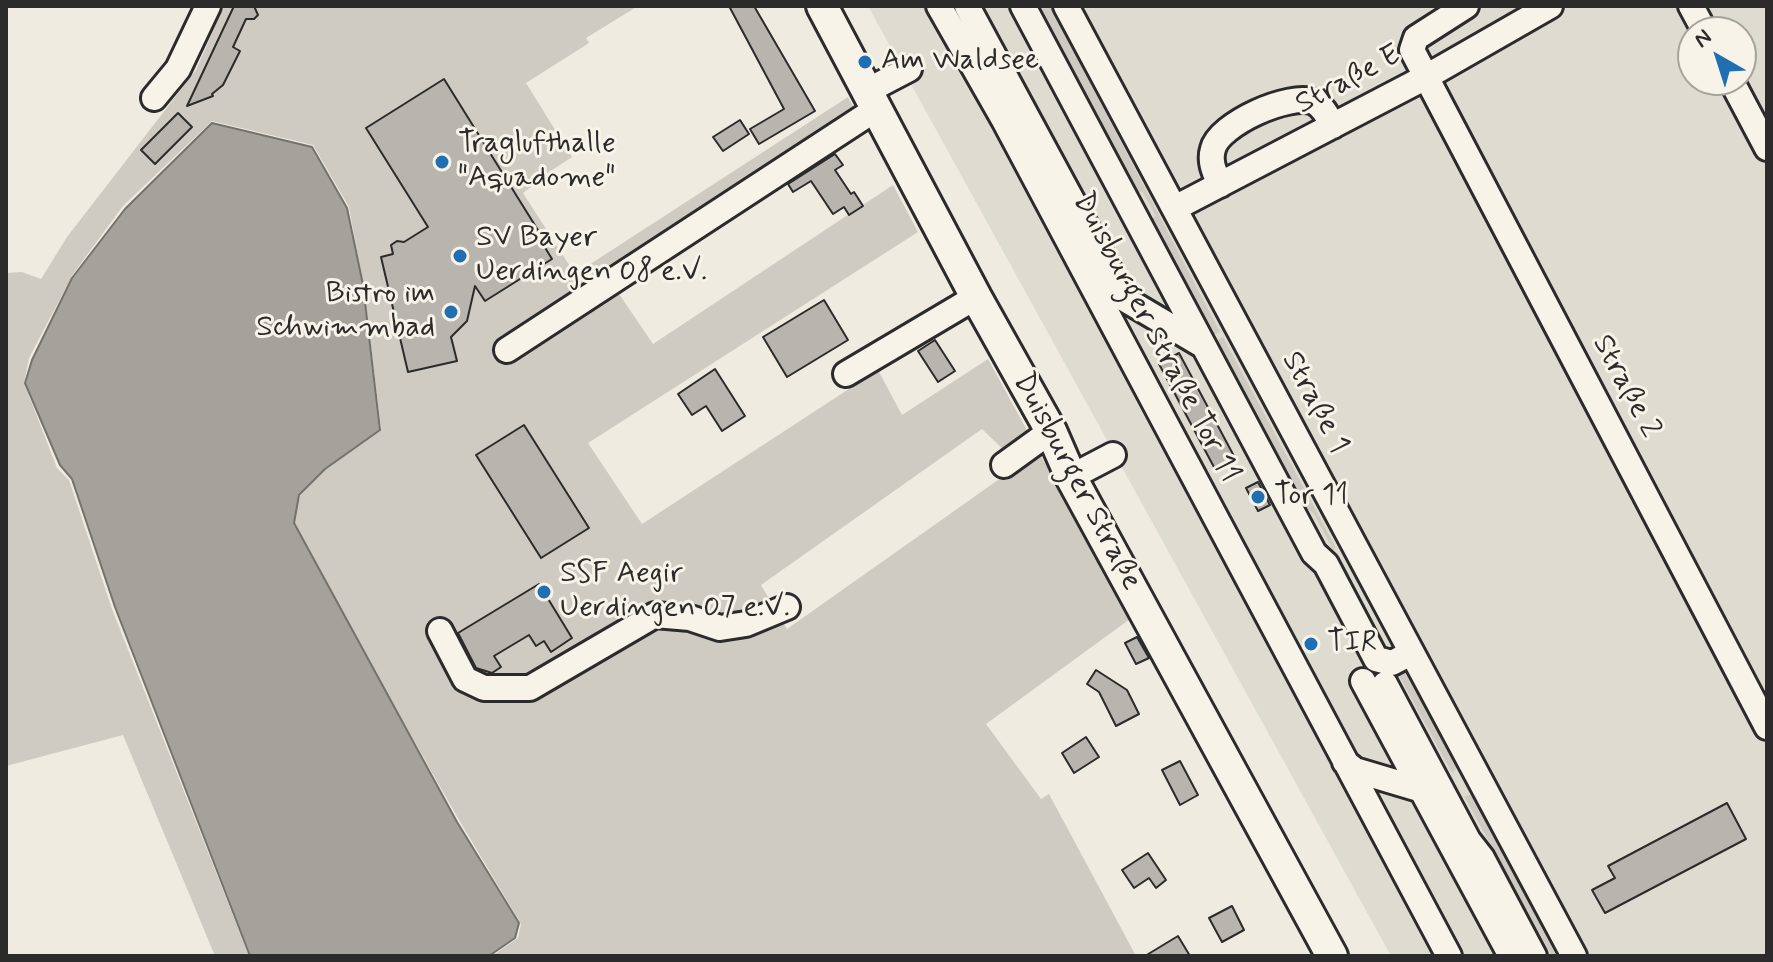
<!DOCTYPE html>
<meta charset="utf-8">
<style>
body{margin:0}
#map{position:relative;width:1773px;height:962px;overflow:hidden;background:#efebe0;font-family:Mynerve,sans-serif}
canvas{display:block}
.frame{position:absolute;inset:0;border:8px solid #2b2b2b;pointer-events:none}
.north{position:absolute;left:1677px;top:16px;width:80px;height:80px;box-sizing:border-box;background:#f7f3e8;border:2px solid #a5a39c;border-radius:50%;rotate:321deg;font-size:22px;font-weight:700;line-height:32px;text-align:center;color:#2b2b2b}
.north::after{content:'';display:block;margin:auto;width:28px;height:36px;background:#1f6fb2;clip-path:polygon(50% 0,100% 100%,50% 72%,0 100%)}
</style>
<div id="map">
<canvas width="1773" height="962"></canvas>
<div class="frame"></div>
<div class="north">N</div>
</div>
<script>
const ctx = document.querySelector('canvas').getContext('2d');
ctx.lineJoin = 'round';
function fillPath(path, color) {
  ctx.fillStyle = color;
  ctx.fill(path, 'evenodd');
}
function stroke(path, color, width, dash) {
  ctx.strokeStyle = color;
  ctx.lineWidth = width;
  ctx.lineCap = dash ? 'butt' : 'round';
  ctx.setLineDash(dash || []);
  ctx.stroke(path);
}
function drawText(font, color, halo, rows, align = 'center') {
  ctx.font = font + ' Mynerve,sans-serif';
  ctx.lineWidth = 6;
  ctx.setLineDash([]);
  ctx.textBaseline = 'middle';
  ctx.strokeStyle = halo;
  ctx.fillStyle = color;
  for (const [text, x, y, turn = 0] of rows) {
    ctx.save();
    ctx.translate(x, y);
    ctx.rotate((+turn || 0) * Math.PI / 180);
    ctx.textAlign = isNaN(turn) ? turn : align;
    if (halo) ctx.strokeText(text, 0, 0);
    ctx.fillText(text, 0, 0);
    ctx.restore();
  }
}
const built = new Path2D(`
 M868,6H1767V956H1391ZM1693,32H1741V80H1693Z`);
const green = new Path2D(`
 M224,6H638L586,38L589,43L526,83L572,157L534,182L535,184L523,193L575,274L848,97L864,127L615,288L653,344L893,185L918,232L588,443L642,524L878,370L902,415L988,359L1130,619L986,724L1041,799L1049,794L1136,956H492L518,938L521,924L459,820L291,524L300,496L326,468L381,428L365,297L349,207L313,145L212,121L123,206L73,274L29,358L24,383L57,468L69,480L112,609L249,956H215L123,735L6,766V273L22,272L41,279L67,237L196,70ZM982,429L1012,458L1015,468L787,629L761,585Z
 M1033,6H1050L1220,332L1210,337L1148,221L1156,216L1142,191L1134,195Z
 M1223,337L1335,546L1334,551L1314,514L1295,499L1212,343Z
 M1402,672L1409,673L1457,762V768L1452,773L1398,674Z
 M1470,795L1476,798L1558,956H1552L1464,796Z`);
const water = new Path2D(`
 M212,123L312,147L347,208L363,285L380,430L325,469L299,495L294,523L457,822L519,923L515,938L489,956H250L115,607L72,479L60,465L25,383L32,360L72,278L125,209Z`);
const building = new Path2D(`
 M234,6H254L258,15L254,19H246L233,47L240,51L223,85L212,94L213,96L187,106Z
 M729,6H754L815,111L759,144L750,129L784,109Z
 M444,79L541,235L538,236L552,259L485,301L475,286L467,321L451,337L457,361L408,372L381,257L393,254L391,245L397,241L404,242L428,227L366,128Z
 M178,113L192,127L155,164L141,150Z
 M740,120L749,134L723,151L713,137Z
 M835,154L843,165L835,170L851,194L854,192L863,206L849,215L844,207L833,214L811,181L793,192L788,184Z
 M824,300L848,340L787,377L763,337Z
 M935,340L955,371L938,382L918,351Z
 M1179,353L1235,458L1233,464L1221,470L1215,469L1159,364Z
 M715,369L745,416L722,431L706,406L692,415L678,394Z
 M524,425L589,528L541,558L476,455Z
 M1258,482L1270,505L1258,511L1246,488Z
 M539,584L572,638L551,652L544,641L536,646L529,635L494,656L501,667L492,673L476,668L458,633Z
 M1137,637L1149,658L1136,664L1125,643Z
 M1096,670L1127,690L1139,714L1116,726L1099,692L1087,684Z
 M1086,737L1099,757L1074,773L1062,753Z
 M1180,761L1198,795L1180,805L1162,770Z
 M1727,803L1746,839L1605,913L1592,890L1615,878L1608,866Z
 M1148,853L1166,880L1156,888L1149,878L1134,888L1122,870Z
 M1232,906L1244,930L1222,942L1209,918Z
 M1178,936L1190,956H1145Z`);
const minor = new Path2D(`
 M939,6L1004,120L1449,956
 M967,6L1108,267L1113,287L1121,297L1202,345
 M1023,6L1314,553L1326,564L1376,659L1392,663L1411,653
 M1066,6L1574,956
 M1466,6L1416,38L1412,50L1767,727
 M1691,6L1705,32
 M1731,80L1767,148
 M867,91L909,69
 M154,98L178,69L208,6
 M1220,185C1215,173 1209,162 1213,149C1219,124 1290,92 1314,102C1323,106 1328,117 1333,126
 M1175,208L1426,77L1550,6
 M507,350L876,109
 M846,374L976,297
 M1004,465L1051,431
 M1071,477L1113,455
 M440,631L465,679L484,688H530L655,615L690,618L720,628L746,624L787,607
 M1363,681L1511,956
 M1385,684L1468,840L1482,858L1534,956
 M1345,762L1355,770L1422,790`);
const major = new Path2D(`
 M822,6L976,297L1051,431L1071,477L1332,956`);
const markers = [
 [865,62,8,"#1f6fb2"],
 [442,162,8,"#1f6fb2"],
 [460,256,8,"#1f6fb2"],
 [451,312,8,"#1f6fb2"],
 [1258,497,8,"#1f6fb2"],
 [544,592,8,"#1f6fb2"],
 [1311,644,8,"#1f6fb2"]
];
const poiNames = [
 ["Am Waldsee",881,62],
 ["Traglufthalle",458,145],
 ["\"Aquadome\"",458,179],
 ["SV Bayer",476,239],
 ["Uerdingen 08 e.V.",476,273],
 ["Bistro im",435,295,"right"],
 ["Schwimmbad",435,329,"right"],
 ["Tor 11",1274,497],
 ["SSF Aegir",560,575],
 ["Uerdingen 07 e.V.",560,609],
 ["TIR",1327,644]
];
const streetNames = [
 ["Straße E",1349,81,-28],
 ["Duisburger Straße Tor 11",1155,338,62],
 ["Straße 2",1625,387,62],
 ["Straße 1",1314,403,62],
 ["Duisburger Straße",1076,482,62]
];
fillPath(built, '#dedbd1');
fillPath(green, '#cfcbc2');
fillPath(water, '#a4a29a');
stroke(water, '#74726e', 2);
fillPath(building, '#b8b5ae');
stroke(building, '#2b2b2b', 2);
stroke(minor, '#2b2b2b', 30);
stroke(major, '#2b2b2b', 36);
stroke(minor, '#f7f3e8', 24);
stroke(major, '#f7f3e8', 30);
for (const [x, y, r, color] of markers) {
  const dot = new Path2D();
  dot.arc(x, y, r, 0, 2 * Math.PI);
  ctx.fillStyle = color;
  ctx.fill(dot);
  stroke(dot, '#f7f3e8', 3);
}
drawText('30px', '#2b2b2b', '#f7f3e8', poiNames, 'left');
drawText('30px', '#2b2b2b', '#f7f3e8', streetNames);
</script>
